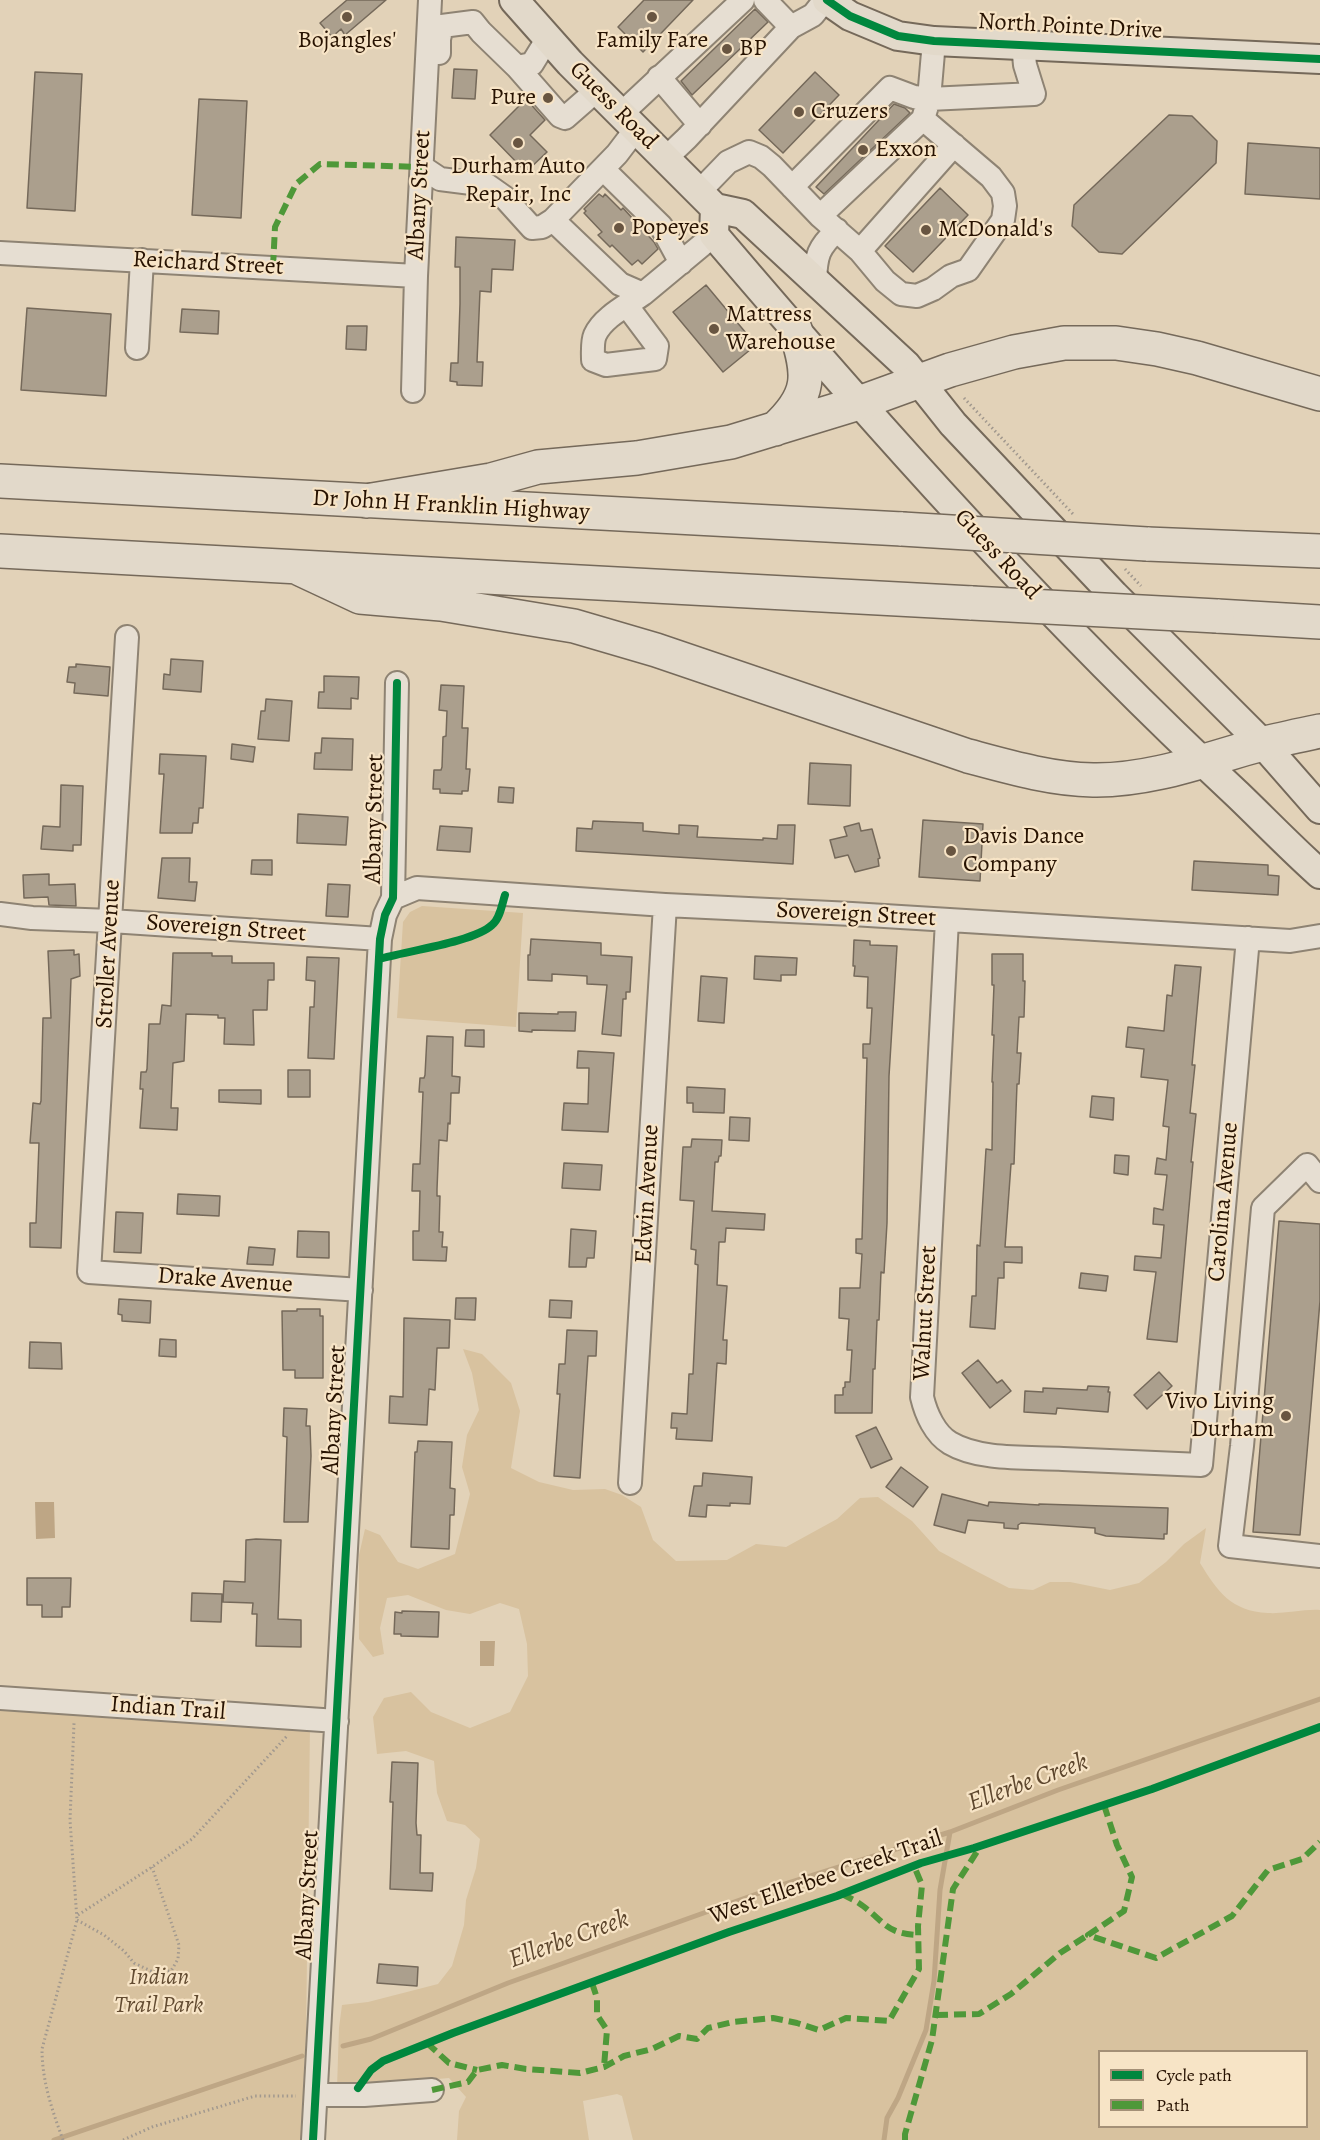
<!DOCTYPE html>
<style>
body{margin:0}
#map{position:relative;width:1320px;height:2140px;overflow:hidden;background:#e2d2b8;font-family:Alegreya,serif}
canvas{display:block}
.legend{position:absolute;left:1098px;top:2050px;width:210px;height:78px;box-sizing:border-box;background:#f7e4c6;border:2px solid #a49077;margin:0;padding:8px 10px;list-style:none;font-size:18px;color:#271201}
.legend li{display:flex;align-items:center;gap:12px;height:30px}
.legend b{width:30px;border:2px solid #a49077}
</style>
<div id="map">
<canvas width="1320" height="2140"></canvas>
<ul class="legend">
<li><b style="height:8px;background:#00873e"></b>Cycle path</li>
<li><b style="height:8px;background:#4e9839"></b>Path</li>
</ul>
</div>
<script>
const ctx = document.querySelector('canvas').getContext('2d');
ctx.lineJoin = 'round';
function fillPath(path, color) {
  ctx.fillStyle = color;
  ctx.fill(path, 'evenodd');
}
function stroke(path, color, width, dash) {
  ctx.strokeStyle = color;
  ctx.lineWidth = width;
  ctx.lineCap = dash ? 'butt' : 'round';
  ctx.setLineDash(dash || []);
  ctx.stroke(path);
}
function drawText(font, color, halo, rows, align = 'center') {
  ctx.font = font + ' Alegreya,serif';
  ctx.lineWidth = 4.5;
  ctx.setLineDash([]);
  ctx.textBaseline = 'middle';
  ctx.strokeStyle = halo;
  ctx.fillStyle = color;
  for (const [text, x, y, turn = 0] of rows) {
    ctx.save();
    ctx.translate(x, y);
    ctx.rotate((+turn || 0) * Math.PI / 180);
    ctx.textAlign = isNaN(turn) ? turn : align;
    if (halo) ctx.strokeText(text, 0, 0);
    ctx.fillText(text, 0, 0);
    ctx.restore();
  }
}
const green = new Path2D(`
 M422,906L523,913L516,1027L397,1018L403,922L410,912Z
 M463,1349L482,1354L511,1383L520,1411L511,1468L539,1482L573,1490L605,1489L622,1495L641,1507L653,1540L676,1561L727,1560L756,1544L786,1547L837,1519L860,1498L878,1497L912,1521L939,1551L978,1572L1009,1588L1033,1590L1050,1582H1070L1110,1590L1139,1583L1166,1562L1184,1544L1206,1528L1200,1563C1218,1592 1231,1611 1268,1613C1285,1614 1303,1609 1320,1610V2140H633L622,2096L617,2094L583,2101L589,2140H457L459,2111L466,2097L449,2078L337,2088L339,2028L342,2005L368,2002L438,1984L452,1966L464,1925L466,1900L476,1868L480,1839L465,1825L447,1821L437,1793L434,1761L406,1751L377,1754L373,1717L384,1698L411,1692L431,1712L470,1728L510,1712L528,1676L527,1644L519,1609L500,1603L470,1614L446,1610L408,1595L387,1598L380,1628L384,1654L373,1657L359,1639V1555L365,1529L380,1535L398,1562L418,1569L455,1554L470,1494L462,1467L467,1435L479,1410L472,1373ZM1100,2052H1306V2126H1100Z
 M0,1708L310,1726L306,2033L301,2140H0Z`);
const water = new Path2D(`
 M35,1502H54L55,1538L36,1539Z
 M480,1641H495L494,1666H480Z`);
const stream = new Path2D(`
 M343,2046L371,2039L508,1983L779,1886L950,1832L1058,1790L1320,1699
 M54,2140L302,2056
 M884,2140L887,2118L898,2098L926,2030L934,1981L940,1890L950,1832`);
const building = new Path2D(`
 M347,0H386L345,35L341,29L332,37L320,23Z
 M644,0H693L643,52L618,27Z
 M755,9L768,22L692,95L681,81Z
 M454,69L477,70L475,99L452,98Z
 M35,72L82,74L75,211L27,208Z
 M815,72L839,95L783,153L759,130Z
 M199,99L247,101L241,218L192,215Z
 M526,99L545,120L530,135L547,152L526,172L490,135Z
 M894,104L905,108L910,113L824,194L816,187Z
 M1169,115L1192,116L1217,141L1216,163L1122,254L1099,252L1072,226L1074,205Z
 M1248,143L1320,148V199L1245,194Z
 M940,188L968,215L913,272L885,246Z
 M599,194L603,197L605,194L621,210L623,208L654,242L658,249L642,264L638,260L632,265L612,245L610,247L598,235L602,232L584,213L586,211L584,209Z
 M456,237L515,240L513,270L492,269L491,292L480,291L477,362H483L482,386L457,385V382L450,381L451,363H458L460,304V267H455Z
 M706,285L756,345L723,372L673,312Z
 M27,308L111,314L106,396L21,390Z
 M182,309L219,311L218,334L180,332Z
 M347,326H367L366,350L346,349Z
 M171,659L203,661L201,692L163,689L164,674L170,675Z
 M76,664L110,667L108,696L74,693L75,683L67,682L69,667H76Z
 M324,676L359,677L358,699L351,698V709L318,708L319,692H324Z
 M441,685L464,686L462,728H468L466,769H470L468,791H462V794L440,793V789H433L434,770H441L442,767L443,737L446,736L447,711L439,710Z
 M266,699L292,701L289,741L258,739L261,711H265Z
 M322,738L353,739L352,770L314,769L315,753H321Z
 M232,744L255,747L253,762L231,759Z
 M160,754L206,756L203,808H199L198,823H193L192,833H160L164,774H159Z
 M810,763L851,765L850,806L808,804Z
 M61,785L83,786L81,845H73V851L41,849L43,826L60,827Z
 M499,787L514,788L513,803L498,802Z
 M298,814L348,817L346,845L297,843Z
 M923,820L983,824L980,881L919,877Z
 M593,821L643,823V831L679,834V825L698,826L697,837L763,840V838L777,839L778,825H795L793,864L576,851L577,828L592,829Z
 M859,823L861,831L872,829L880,858L878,859L879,866L855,872L848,855L835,858L830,840L847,836L844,827Z
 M440,826L472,828L470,852L437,850Z
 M162,858H190L189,882H197L195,901L158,898Z
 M252,860H272V875L251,874Z
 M1194,861L1268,865V875L1279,876L1278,895L1192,890Z
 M49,874V885L75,884L76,906L49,905L48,897L24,898L23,875Z
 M328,884L350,885L348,917L326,916Z
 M531,939L601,943V955L632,957L630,992H626V999H623L621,1036L602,1034L607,985L587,984V976L552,974V981L528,980V955H530Z
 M854,940L870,941V945L897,946L889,1076L887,1223L884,1273L881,1272L879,1320H877L875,1369H873L872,1413H835V1395H843V1388L845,1387V1382H850L852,1350H847L849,1319L839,1318L840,1288H860L862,1254L856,1253V1239H862L867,1058H863V1044H870L872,1008H867L868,977L854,976L855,966H853Z
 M74,950V955L79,954L80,976L71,979L61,1248L30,1247V1223H36L39,1143H30L33,1103L40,1104L41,1101L43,1018H51L48,951Z
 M173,953H212V956H232V963H274V980H268L267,1010H253L254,1045L224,1044L225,1018H218V1015L186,1014L184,1061L173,1063L171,1108H178L177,1130L140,1128L143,1089H140L141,1072H146L147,1069L149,1024H160L162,1005L171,1006Z
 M992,954H1023V981H1025L1024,1017H1019L1017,1053H1021L1019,1084H1017L1014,1164H1011L1005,1247H1022V1263L1004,1262V1278H998L995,1329L970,1327L972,1296H976L977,1245L980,1246L986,1149L992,1150L993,1082H992L994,1035H992L994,985H992Z
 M755,956L797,958L796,975H781V981L754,979Z
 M307,957L339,958L334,1059L308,1058L310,1007H314L315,981L306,980Z
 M1175,965L1201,967L1192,1065H1195L1190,1113L1196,1114L1191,1162H1193L1177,1342L1147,1339L1156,1272L1134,1270L1135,1256L1161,1258L1164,1225L1153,1224L1154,1208L1163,1210L1167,1175L1155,1174L1157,1158L1166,1160L1169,1127L1163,1126L1168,1080L1141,1077L1144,1049L1126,1047L1128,1027L1164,1031L1167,995L1172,996Z
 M701,976L727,978L724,1023L698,1021Z
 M558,1012H576L575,1031L532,1030V1032L519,1031V1013L558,1014Z
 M466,1030H484V1047L465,1046Z
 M427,1036L453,1037L452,1076L460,1077L459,1093H451L450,1124L448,1123L447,1141L439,1140L437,1189V1196H440L439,1232H443L442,1247H447L446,1261L413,1260V1231H419L420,1191H412L413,1164H420L423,1092H419L420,1078H424L425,1075Z
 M578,1051L614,1053L608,1132L562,1130L564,1103L588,1104L589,1068H577Z
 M288,1070H310V1097H288Z
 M687,1087L725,1089L724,1113L693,1112V1103H687Z
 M219,1090H261V1104L219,1102Z
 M1092,1096L1114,1098L1113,1120L1090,1117Z
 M730,1117L750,1118L749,1141L729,1140Z
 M692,1139L722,1140L721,1156H719L718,1162H715L712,1211L765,1214L764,1230L726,1228L725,1242H719L717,1285L727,1286L723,1340H727L726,1364L717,1363L712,1441L676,1439L677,1428H671L672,1413L687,1414L689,1374H693L698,1265L695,1264L696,1250L691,1249L694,1201L680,1200L683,1147H691Z
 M1115,1155L1129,1156L1128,1175L1114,1173Z
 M564,1163L602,1165L600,1190L562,1188Z
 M178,1194L220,1196L219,1216L177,1214Z
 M116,1212L143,1213L141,1253L114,1252Z
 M1279,1221L1320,1224V1301L1300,1535L1253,1532Z
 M571,1229L596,1231L594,1258H587L586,1267H569Z
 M298,1231L329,1232V1258L297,1257Z
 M249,1247L275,1249L273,1265L247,1264Z
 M1081,1273L1108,1276L1106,1291L1079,1288Z
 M456,1298H476L475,1320L455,1319Z
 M119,1299L151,1301L150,1323L122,1321V1315L118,1314Z
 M550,1300L572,1301L571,1318L549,1317Z
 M297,1309H320V1316H323V1378H295V1370H283L282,1311H297Z
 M404,1318L450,1320L449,1348H437L435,1390L429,1389L427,1425L389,1423L390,1396L403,1397Z
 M567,1330L597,1331L596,1356H588L580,1478L554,1476L560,1394H557L559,1364H565Z
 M160,1339L176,1340V1357L159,1356Z
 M30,1342L61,1343L62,1369L29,1368Z
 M978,1360L997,1383L1002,1380L1011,1391L990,1408L962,1373Z
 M1159,1372L1172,1386L1147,1409L1134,1395Z
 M1088,1386L1109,1387L1108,1392H1110L1108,1412L1057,1408L1056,1414L1024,1412L1025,1391L1043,1392V1388L1087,1390Z
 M284,1408L307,1409L306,1426H310L311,1456L308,1522H284L287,1437L283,1436Z
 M876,1427L892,1459L871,1468L856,1436Z
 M418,1441L452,1442L450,1488L455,1489L454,1515H450L449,1549L411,1547L415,1452H417Z
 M901,1467L928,1487L913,1507L886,1487Z
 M703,1473L752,1477L750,1504L730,1503V1506L707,1505L706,1517L689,1516L694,1486H702Z
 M942,1494L988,1506L989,1502L1039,1505V1504L1168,1508L1167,1534H1164V1539L1106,1536L1095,1533V1528L1021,1523L1018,1525V1529L1004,1528V1523L968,1520L965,1533L934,1525Z
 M256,1539L281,1540L278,1619L301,1620V1647L256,1646L257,1614H252L253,1603L223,1602L224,1581L245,1582L246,1540Z
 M27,1578H71L70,1607H62V1617H42V1605H27Z
 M192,1593L222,1594L221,1622L191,1621Z
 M402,1611L439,1612L438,1637L401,1636V1634H394L395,1612L402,1613Z
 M392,1762L418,1763L416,1823L417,1835H421L420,1873H433L432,1891L390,1889L393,1802H390Z
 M379,1964L418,1967L417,1986L377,1983Z`);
const path = new Path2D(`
 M964,398L1073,514
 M1125,569L1141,586
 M78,1915L152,1867L192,1839L287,1736
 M77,1920L104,1935L124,1951L134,1963L153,1972L171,1971L178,1959L179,1945L152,1867
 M63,2140C52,2110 42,2081 42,2049L77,1920L70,1820L74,1723
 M123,2140L152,2127L255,2096H296`);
const minor = new Path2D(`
 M791,27L813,15L825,0
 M934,41L929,99L1034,94L1025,65L1023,45
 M439,53V39L442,26L473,22L481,32L517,67L532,64L548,38
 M517,67L560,116L565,118L597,90
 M659,77L700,125
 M621,114L743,0
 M636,129L617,154L553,220L620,284L643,294L714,235
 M665,159L687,138L791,27L765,0
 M422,167L440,179L487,185L504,197L532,228L542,227L553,220
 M603,169L661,226L681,263
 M792,187L890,88L914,97L929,99L923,119L820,216
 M699,192L728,162L749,152L761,157L772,166L820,216L860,251L885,281L901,294L917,296L933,289L951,276L968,270L1003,220L1005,206L1003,193L991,177L923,119
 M860,251L954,145
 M0,253L416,276
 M815,281C816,255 818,248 837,230
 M627,306L657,346L655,359L606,365L593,360C593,353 592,342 595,335C603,317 628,305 643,294
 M137,348L142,260
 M413,391L416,276L430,0
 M127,637L89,1272L361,1290
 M393,898L417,888L665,905L852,914L1290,941L1320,936
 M0,914L32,918L111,921L380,939
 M947,920L922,1397C926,1414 935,1434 950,1443C980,1461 1029,1457 1063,1459C1109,1461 1155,1463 1201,1465L1248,938
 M1320,1181L1307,1165L1263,1208L1242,1446L1230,1546L1320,1556
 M630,1483L665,905
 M0,1698L337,1721
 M316,2095H364L432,2090
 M313,2140C337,1740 361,1340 380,939L385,915L393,898L397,683`);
const major = new Path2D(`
 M514,0L570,63L715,208L743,214L906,365L953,424L1114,595L1263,744L1320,809
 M827,0L850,16L898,36L934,41L1320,59
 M715,208L714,235C880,430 1050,620 1238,795C1265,821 1292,849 1320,874`);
const highway = new Path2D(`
 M775,429C812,395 810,375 795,329
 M0,481L902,529
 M366,501L491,480L538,467L637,458L731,442L859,403L950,370L1014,352L1064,343H1116L1157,349L1197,358L1320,394
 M1147,544L1320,551
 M0,551L972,603
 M298,568L360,597L441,604L574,626L656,650L968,756C1009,767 1050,779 1093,780C1151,781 1207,759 1262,744C1281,739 1301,735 1320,731
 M1217,616L1320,622`);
const highwayBridge = new Path2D(`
 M902,529L1147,544
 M972,603L1217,616`);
const quiet = new Path2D(`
 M273,267L275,227L296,184L320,164L422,167
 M1104,1805L1117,1845L1132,1877L1124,1911L1088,1935L1156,1958L1232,1916L1268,1870L1302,1859L1320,1842
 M842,1894C849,1898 857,1901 863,1906C885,1923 888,1934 918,1935
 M592,1983L597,1998V2015L607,2030L604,2067
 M936,2015L979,2014L1011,1994L1060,1953L1088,1935
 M427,2043L449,2063L477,2070
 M432,2090L468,2082L477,2070L502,2065L526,2069L580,2073L604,2067L624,2056L652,2049L679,2036L697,2039L708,2028L733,2022L773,2018L797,2023L819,2030L846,2018L889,2021L919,1969L918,1926L922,1885L914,1866
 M905,2140V2134L932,2040L953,1889L980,1847`);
const cycleway = new Path2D(`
 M827,0L850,16L898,36L934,41L1320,59
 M379,959C406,951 474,942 492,925C500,919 502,904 505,895
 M358,2088L371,2070L383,2061L453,2033L729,1932L837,1896L921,1863L974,1848L1152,1789L1320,1727
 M313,2140C337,1740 361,1340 380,939L385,915L393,898L397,683`);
const markers = [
 [347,17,6,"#685541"],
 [652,17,6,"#685541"],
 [727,49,6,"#685541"],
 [548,98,6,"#685541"],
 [799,112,6,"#685541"],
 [518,143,6,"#685541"],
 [863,150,6,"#685541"],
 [619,228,6,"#685541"],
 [926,230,6,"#685541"],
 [714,329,6,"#685541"],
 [951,851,6,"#685541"],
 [1286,1416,6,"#685541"]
];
const streetNames = [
 ["North Pointe Drive",1070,27,3],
 ["Guess Road",613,106,45],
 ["Albany Street",420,195,-87],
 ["Reichard Street",208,264,3],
 ["Dr John H Franklin Highway",451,506,3],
 ["Guess Road",997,555,47],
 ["Albany Street",375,819,-89],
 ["Sovereign Street",856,915,3],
 ["Sovereign Street",226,929,4],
 ["Stroller Avenue",109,954,-87],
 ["Edwin Avenue",648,1194,-87],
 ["Carolina Avenue",1224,1202,-85],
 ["Drake Avenue",225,1281,4],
 ["Walnut Street",926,1313,-87],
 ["Albany Street",335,1410,-87],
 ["Indian Trail",168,1709,4],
 ["West Ellerbee Creek Trail",826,1878,-19],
 ["Albany Street",308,1895,-87]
];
const poiNames = [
 ["Bojangles'",347,41,"center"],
 ["Family Fare",652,41,"center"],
 ["BP",739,49],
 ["Pure",536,98,"right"],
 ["Cruzers",811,112],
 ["Exxon",875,150],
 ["Durham Auto",518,167,"center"],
 ["Repair, Inc",518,195,"center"],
 ["Popeyes",631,228],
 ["McDonald's",938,230],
 ["Mattress",726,315],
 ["Warehouse",726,343],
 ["Davis Dance",963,837],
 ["Company",963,865],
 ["Vivo Living",1274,1402,"right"],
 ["Durham",1274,1430,"right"]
];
const parkNames = [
 ["Indian",159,1978],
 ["Trail Park",159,2006]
];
const waterNames = [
 ["Ellerbe Creek",1028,1783,-20],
 ["Ellerbe Creek",569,1940,-20]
];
fillPath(green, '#d8c29f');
fillPath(water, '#bea685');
stroke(stream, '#bea685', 5);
fillPath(building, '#ab9f8d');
stroke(building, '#75695a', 1.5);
stroke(minor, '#8e8373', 26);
stroke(major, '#75695a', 32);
stroke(highway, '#75695a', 36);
stroke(path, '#a1988e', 3, [1.5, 3]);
stroke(minor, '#e6ded2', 22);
stroke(major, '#e2d9ca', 28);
stroke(highway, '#e2d9ca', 33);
stroke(highwayBridge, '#75695a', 36, []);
stroke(highwayBridge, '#e2d9ca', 33);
stroke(quiet, '#4e9839', 6, [12, 6]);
stroke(cycleway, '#00873e', 8);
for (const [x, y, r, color] of markers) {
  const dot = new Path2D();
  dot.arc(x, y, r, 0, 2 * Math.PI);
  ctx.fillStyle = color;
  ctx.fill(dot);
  stroke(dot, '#f7e4c6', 2);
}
drawText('24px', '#271201', '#f7e4c6', streetNames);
drawText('24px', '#271201', '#f7e4c6', poiNames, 'left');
drawText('italic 24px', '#624b31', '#f7e4c6', parkNames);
drawText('italic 26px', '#5d462d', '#f7e4c6', waterNames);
</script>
